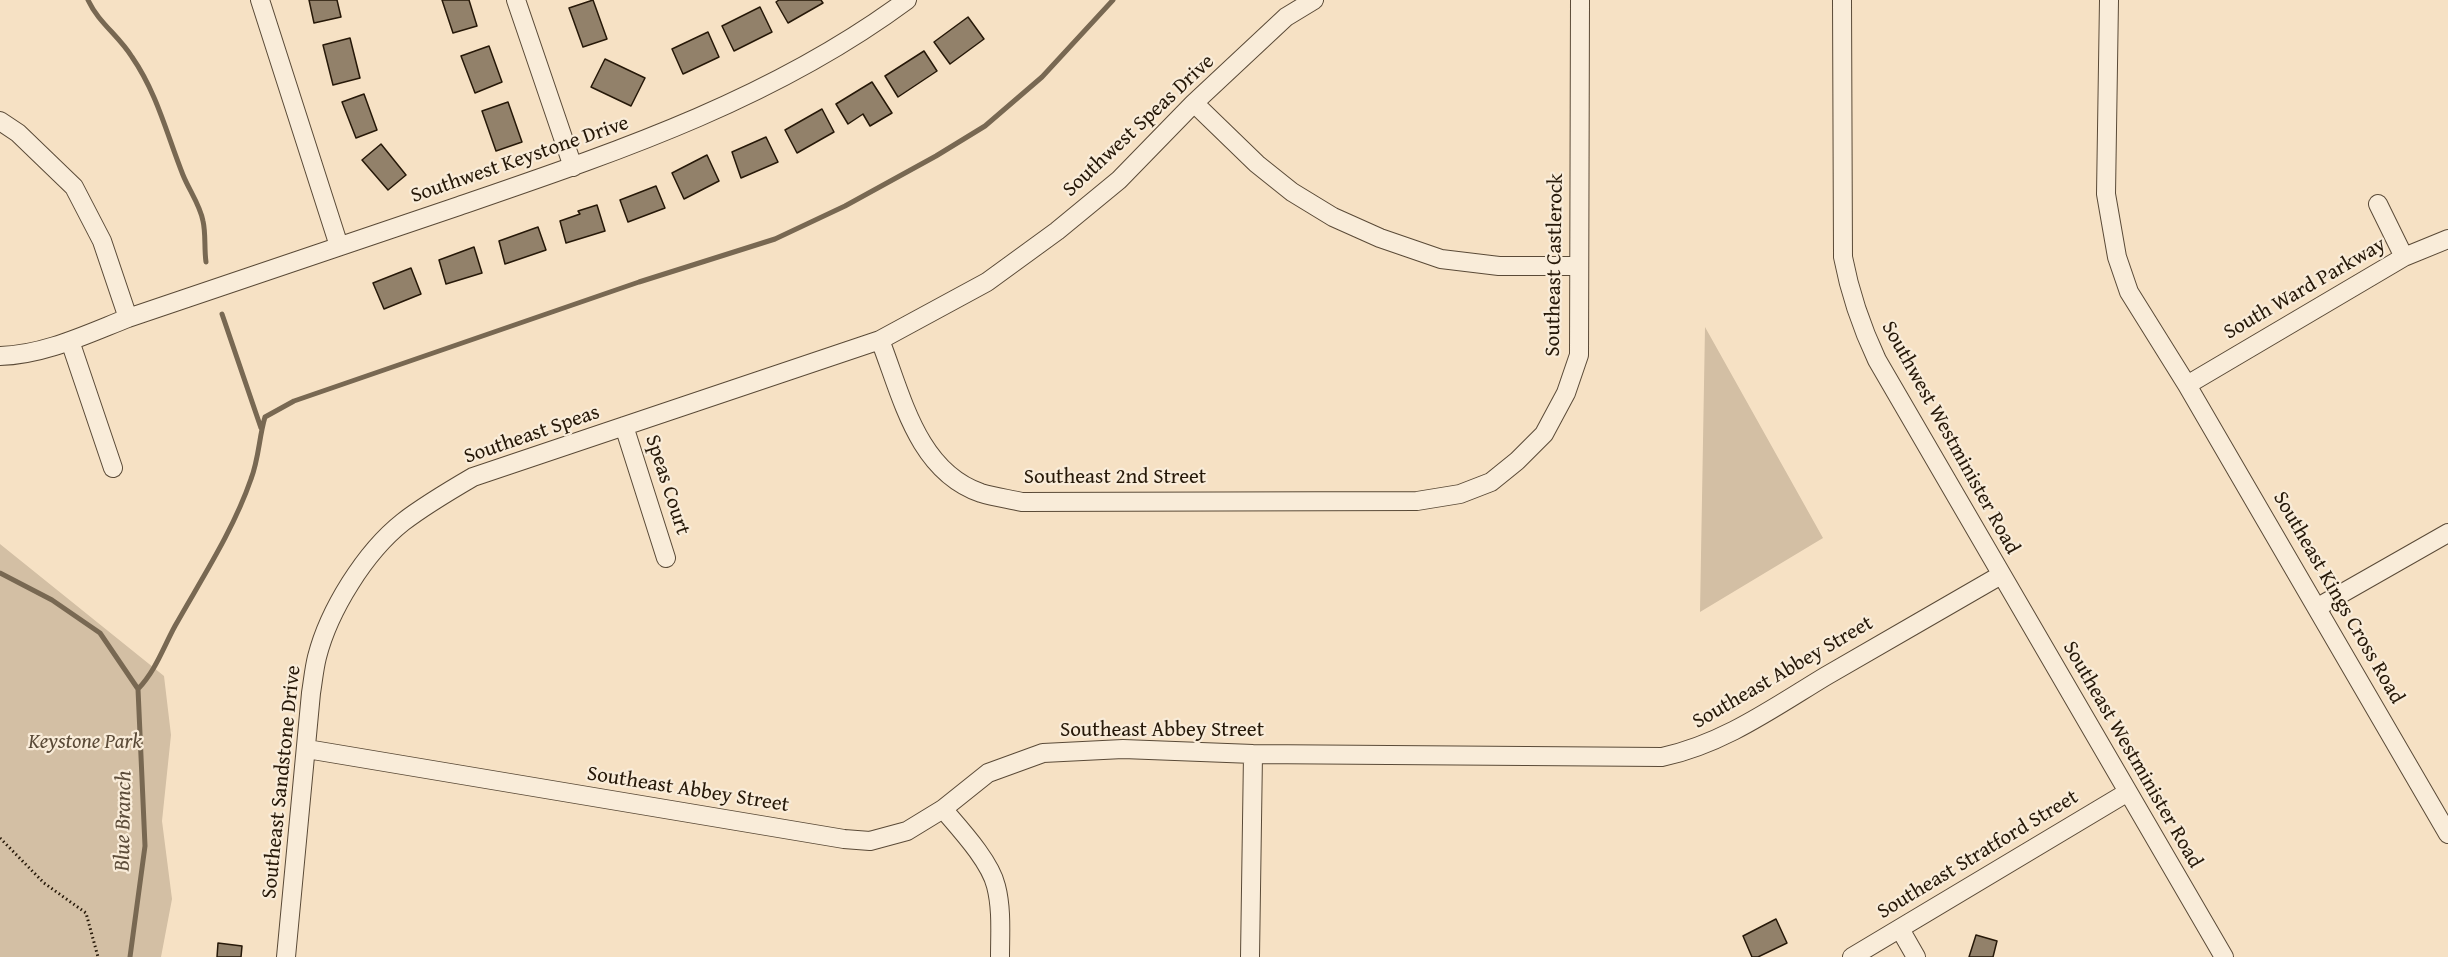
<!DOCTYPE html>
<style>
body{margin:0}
canvas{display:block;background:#f6e1c4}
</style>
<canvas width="2448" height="957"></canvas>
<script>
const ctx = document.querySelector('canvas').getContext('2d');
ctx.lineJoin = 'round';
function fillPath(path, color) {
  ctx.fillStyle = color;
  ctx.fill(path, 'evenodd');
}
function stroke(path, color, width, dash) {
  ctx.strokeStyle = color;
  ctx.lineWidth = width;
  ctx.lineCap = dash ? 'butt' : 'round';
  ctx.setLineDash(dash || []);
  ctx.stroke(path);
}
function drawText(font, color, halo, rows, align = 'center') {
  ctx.font = font + ' "Gentium Book Plus",serif';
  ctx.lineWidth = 4.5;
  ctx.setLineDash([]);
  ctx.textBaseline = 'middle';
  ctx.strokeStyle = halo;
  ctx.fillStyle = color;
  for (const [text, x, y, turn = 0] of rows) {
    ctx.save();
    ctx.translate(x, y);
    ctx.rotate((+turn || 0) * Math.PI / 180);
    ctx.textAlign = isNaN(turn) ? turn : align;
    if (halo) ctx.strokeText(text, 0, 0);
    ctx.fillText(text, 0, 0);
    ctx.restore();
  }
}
const green = new Path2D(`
 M1705,327L1823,538L1700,612Z
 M0,544L164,676L171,735L162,821L172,899L161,957H0Z`);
const stream = new Path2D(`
 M88,0C98,22 119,36 132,57C157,93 167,135 183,175C189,190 200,205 203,221C206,234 204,248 206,262
 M222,314L261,428
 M0,573L52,600L100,633L138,689L145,846L130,957
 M138,689C156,670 163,648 175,626C202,578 233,531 251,479C259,458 259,437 265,417L294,401L639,282L775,239L845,206L936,156L985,126L1042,77L1113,0`);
const building = new Path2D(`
 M309,0H337L341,17L314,23Z
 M442,0H469L477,26L453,33Z
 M593,0L607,39L583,47L569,8Z
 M779,0H821L823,3L788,23L776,2Z
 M760,7L772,32L734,51L722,26Z
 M968,17L984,39L950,64L934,42Z
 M708,32L719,57L683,74L672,49Z
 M350,38L360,78L333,85L323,45Z
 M489,46L502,82L475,93L461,56Z
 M924,51L937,71L898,97L885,76Z
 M605,59L645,78L631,106L591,87Z
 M872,82L892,113L870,126L863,114L848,124L836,104Z
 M364,94L377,130L356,138L342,102Z
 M508,102L522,142L496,151L482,111Z
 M822,109L834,132L797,153L785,130Z
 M766,137L778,162L741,178L732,152Z
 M381,144L406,175L388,190L362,160Z
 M707,155L719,181L684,199L672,173Z
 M656,186L665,208L628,222L620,200Z
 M597,205L605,231L566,243L560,221L580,214L578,211Z
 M538,227L546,250L505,264L499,241Z
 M474,247L482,273L446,284L439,260Z
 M411,268L421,294L384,309L373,283Z
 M1776,919L1787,943L1758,957H1752L1743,936Z
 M1976,935L1997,941L1993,957H1969Z
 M218,943L242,946L241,957H217Z`);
const path = new Path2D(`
 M0,838L44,883L86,913L98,957`);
const street = new Path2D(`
 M260,0L339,246
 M516,0L573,167
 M1842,0L1843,257C1850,294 1861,326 1877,360L2224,957
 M2109,0L2106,194L2117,257L2129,292L2187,385L2448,834
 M1194,103L1257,164L1292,192L1333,217L1380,238L1441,259L1499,266H1579
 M0,121L18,133L74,187L102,241L128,318
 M2378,204L2404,257
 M880,340C902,396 917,471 981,493C994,497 1009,499 1022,502L1417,501L1460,494L1491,482L1517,461L1544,434L1566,393L1579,355L1580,0
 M70,341L113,468
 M0,356C44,355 87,334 128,318C238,281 348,243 459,206C616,152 772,100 907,0
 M2187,385L2404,257L2448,239
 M624,426L666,558
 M2318,607L2448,533
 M307,749L844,839L870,841L907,831L943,809L988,773L1043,753L1123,749L1253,754L1662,757C1723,744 1773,708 1826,676C1884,642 1943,609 2001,575
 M943,809C960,829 990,861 996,886C1002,909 1000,934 1000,957
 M1900,929L1916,957
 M286,957L311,693C313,681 314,669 317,657C329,610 365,552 403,522C425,505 449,491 473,477L880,340L987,282L1057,231L1119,180L1194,103L1286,17L1314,0
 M1250,957L1253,754
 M1852,957L2128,792`);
const streetNames = [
 ["Southwest Speas Drive",1139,126,-43],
 ["Southwest Keystone Drive",520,160,-19],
 ["Southeast Castlerock",1555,265,-89],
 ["South Ward Parkway",2305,289,-30],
 ["Southeast Speas",532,435,-19],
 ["Southwest Westminister Road",1950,438,61],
 ["Southeast 2nd Street",1115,478],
 ["Speas Court",667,485,72],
 ["Southeast Kings Cross Road",2338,598,60],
 ["Southeast Abbey Street",1783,673,-30],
 ["Southeast Abbey Street",1162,731],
 ["Southeast Westminister Road",2132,755,60],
 ["Southeast Sandstone Drive",282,782,-84],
 ["Southeast Abbey Street",688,790,9],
 ["Southeast Stratford Street",1978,855,-31]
];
const parkNames = [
 ["Keystone Park",85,743]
];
const waterNames = [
 ["Blue Branch",124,821,-89]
];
fillPath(green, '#d3bfa4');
stroke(stream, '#786852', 5);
fillPath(building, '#92816a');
stroke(building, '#261808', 1.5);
stroke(street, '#5a4a37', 20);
stroke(path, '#261808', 3, [1.5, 3]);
stroke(street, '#f9ecd9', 18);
drawText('21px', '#261808', '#f9ecd9', streetNames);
drawText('italic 21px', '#5a4a37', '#f9ecd9', parkNames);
drawText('italic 22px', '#5d4d3a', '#f9ecd9', waterNames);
</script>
